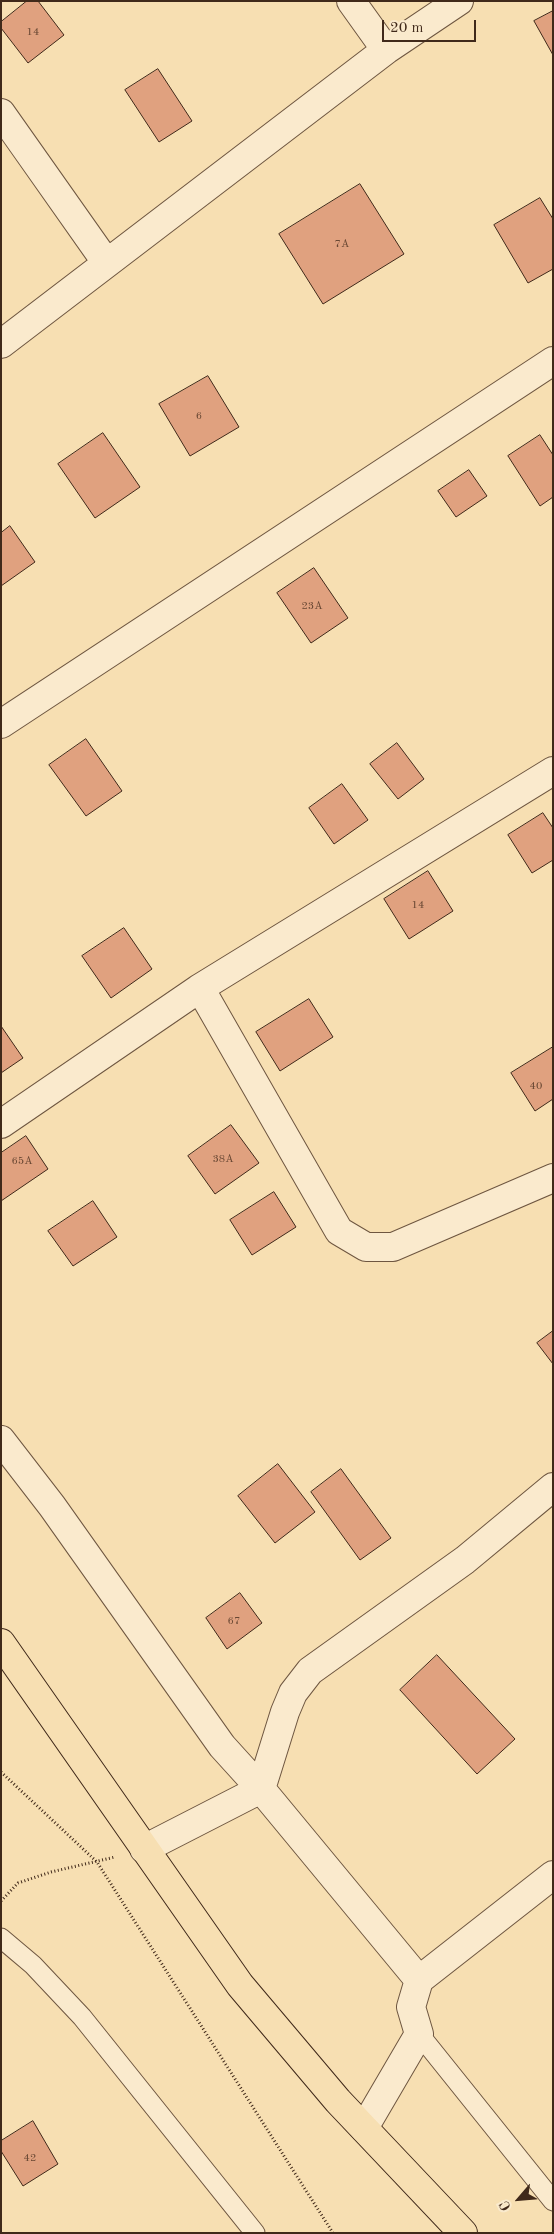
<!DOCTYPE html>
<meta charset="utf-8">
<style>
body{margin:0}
#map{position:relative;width:554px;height:2234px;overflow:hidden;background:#f7dfb2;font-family:"Old Standard TT",serif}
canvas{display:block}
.frame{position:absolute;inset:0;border:2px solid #40291a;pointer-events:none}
.north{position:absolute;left:494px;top:2174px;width:50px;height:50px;-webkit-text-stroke:4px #faeacd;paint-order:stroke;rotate:243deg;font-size:14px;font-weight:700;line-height:20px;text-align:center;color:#40291a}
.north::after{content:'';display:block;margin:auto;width:18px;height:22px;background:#40291a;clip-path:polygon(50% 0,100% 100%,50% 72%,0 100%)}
.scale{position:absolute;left:382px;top:20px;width:94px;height:22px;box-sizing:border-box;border:2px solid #40291a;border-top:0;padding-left:6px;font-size:15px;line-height:18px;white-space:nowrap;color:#40291a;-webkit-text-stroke:4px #faeacd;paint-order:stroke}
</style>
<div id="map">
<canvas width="554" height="2234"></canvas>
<div class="frame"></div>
<div class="north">С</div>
<div class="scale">20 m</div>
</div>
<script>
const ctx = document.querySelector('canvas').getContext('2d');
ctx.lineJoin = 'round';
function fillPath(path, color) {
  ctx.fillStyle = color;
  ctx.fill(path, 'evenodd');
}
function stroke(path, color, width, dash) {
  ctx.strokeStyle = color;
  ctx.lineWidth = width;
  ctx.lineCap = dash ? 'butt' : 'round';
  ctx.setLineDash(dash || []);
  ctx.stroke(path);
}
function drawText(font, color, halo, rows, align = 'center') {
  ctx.font = font + ' "Old Standard TT",serif';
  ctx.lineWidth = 5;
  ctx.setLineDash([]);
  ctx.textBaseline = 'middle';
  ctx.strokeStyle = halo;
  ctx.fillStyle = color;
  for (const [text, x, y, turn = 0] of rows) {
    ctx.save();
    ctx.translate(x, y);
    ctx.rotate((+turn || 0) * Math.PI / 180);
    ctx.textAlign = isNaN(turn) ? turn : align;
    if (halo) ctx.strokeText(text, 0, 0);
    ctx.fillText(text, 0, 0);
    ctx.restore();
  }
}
const building = new Path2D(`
 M27,1H38L64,35L28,63L1,28V22Z
 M553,11V55L534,21Z
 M158,69L192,121L159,142L125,90Z
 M360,184L404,254L323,304L279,234Z
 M540,198L553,219V269L528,283L494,225Z
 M208,376L239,427L190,456L159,404Z
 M103,433L140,487L95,518L58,464Z
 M540,435L553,455V497L540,506L508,456Z
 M469,470L487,496L456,517L438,491Z
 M10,526L35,562L1,586V533Z
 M314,568L348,618L311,643L277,593Z
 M86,739L122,791L86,816L49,765Z
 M397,743L424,779L398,799L370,764Z
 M342,784L368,820L334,844L309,808Z
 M543,813L553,828V860L532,873L508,835Z
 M428,871L453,911L409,939L384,899Z
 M124,928L152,969L111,998L82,956Z
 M309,999L333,1037L280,1071L256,1032Z
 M1,1026L23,1058L1,1073Z
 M553,1047V1099L535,1111L511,1073Z
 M231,1125L259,1163L215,1194L188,1156Z
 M26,1136L48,1169L1,1201V1153Z
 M274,1192L296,1227L252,1255L230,1220Z
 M93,1201L117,1237L73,1266L48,1231Z
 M553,1331V1364L537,1343Z
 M278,1464L315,1512L275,1543L238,1496Z
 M341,1469L391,1538L360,1560L311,1492Z
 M240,1593L262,1623L227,1649L206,1618Z
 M437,1655L515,1739L477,1774L400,1690Z
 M33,2121L58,2164L23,2186L1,2151V2141Z`);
const path = new Path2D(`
 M1,1772L97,1862L333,2233
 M1,1901L18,1883L51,1872L115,1857`);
const service = new Path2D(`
 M1,1938L33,1965L82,2017L255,2233
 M419,2034L553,2201`);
const minor = new Path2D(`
 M351,1L386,50
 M1,113L106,262
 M1,344L386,50L459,1
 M1,724L553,361
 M200,988L339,1231L366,1247H393L553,1178
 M1,1124L200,988L553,771
 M1,1440L52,1506L222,1746L261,1789L144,1849
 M553,1487L465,1560L310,1671L293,1693L285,1712L261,1789L419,1980L553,1875
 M364,2128L419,2034L411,2007L419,1980`);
const primary = new Path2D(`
 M1,1643L240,1985L338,2101L463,2233`);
const numberNames = [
 ["14",33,32],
 ["7А",342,244],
 ["6",199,416],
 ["23А",312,606],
 ["14",418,905],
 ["40",536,1086],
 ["38А",223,1159],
 ["65А",22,1161],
 ["67",234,1621],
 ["42",30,2158]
];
fillPath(building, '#e0a17f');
stroke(building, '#40291a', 1);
stroke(service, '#6e5640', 21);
stroke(minor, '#6e5640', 30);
stroke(primary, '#40291a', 30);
stroke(path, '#40291a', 3, [1, 2.5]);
stroke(service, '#faeacd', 19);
stroke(minor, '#faeacd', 28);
stroke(primary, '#f7dfb2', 28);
drawText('11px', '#684733', null, numberNames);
</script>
